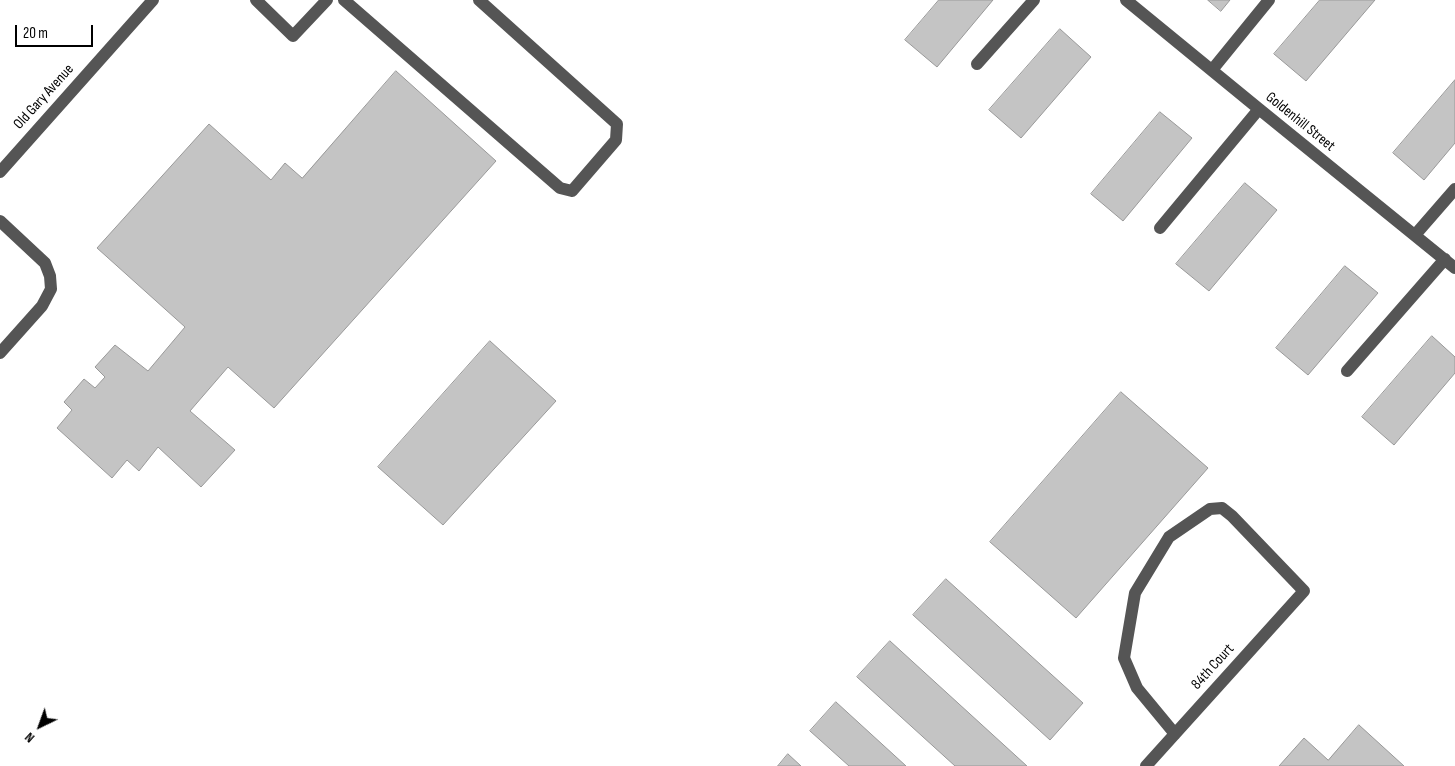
<!DOCTYPE html>
<style>
body{margin:0}
#map{position:relative;width:1455px;height:766px;overflow:hidden;background:#fff;font-family:"Sofia Sans Condensed",sans-serif}
canvas{display:block}
.north{position:absolute;left:15px;top:701px;width:50px;height:50px;-webkit-text-stroke:4px #fff;paint-order:stroke;rotate:222deg;font-size:14px;font-weight:700;line-height:20px;text-align:center;color:#000}
.north::after{content:'';display:block;margin:auto;width:18px;height:22px;background:#000;clip-path:polygon(50% 0,100% 100%,50% 72%,0 100%)}
.scale{position:absolute;left:15px;top:25px;width:78px;height:22px;box-sizing:border-box;border:2px solid #000;border-top:0;padding-left:6px;font-size:15px;line-height:18px;white-space:nowrap;color:#000;-webkit-text-stroke:4px #fff;paint-order:stroke}
</style>
<div id="map">
<canvas width="1455" height="766"></canvas>
<div class="north">N</div>
<div class="scale">20 m</div>
</div>
<script>
const ctx = document.querySelector('canvas').getContext('2d');
ctx.lineJoin = 'round';
function fillPath(path, color) {
  ctx.fillStyle = color;
  ctx.fill(path, 'evenodd');
}
function stroke(path, color, width, dash) {
  ctx.strokeStyle = color;
  ctx.lineWidth = width;
  ctx.lineCap = dash ? 'butt' : 'round';
  ctx.setLineDash(dash || []);
  ctx.stroke(path);
}
function drawText(font, color, halo, rows, align = 'center') {
  ctx.font = font + ' "Sofia Sans Condensed",sans-serif';
  ctx.lineWidth = 4.5;
  ctx.setLineDash([]);
  ctx.textBaseline = 'middle';
  ctx.strokeStyle = halo;
  ctx.fillStyle = color;
  for (const [text, x, y, turn = 0] of rows) {
    ctx.save();
    ctx.translate(x, y);
    ctx.rotate((+turn || 0) * Math.PI / 180);
    ctx.textAlign = isNaN(turn) ? turn : align;
    if (halo) ctx.strokeText(text, 0, 0);
    ctx.fillText(text, 0, 0);
    ctx.restore();
  }
}
const building = new Path2D(`
 M939,0H993L937,67L905,40Z
 M1208,0H1230L1221,11Z
 M1320,0H1375L1306,81L1274,54Z
 M1060,29L1091,57L1021,138L989,110Z
 M396,71L496,161L274,408L228,367L190,411L235,450L201,487L158,447L139,471L127,460L112,478L57,428L72,410L64,402L84,379L95,388L105,377L95,367L115,345L148,371L185,327L97,248L209,124L271,180L285,163L302,178Z
 M1455,80V143L1424,180L1393,153Z
 M1160,112L1192,138L1123,221L1091,194Z
 M1245,183L1277,210L1209,291L1176,264Z
 M1345,266L1378,293L1308,375L1276,348Z
 M1432,336L1455,357V373L1394,445L1362,417Z
 M490,341L556,401L443,525L378,467Z
 M1121,392L1208,468L1076,618L990,542Z
 M946,579L1083,703L1050,740L913,615Z
 M890,641L1027,766H955L857,677Z
 M836,702L906,766H849L810,731Z
 M1359,725L1404,766H1279L1304,738L1328,760Z
 M788,754L801,766H778Z`);
const minor = new Path2D(`
 M256,0L293,36L327,0
 M344,0L560,188L572,191L616,140L617,124L479,0
 M1126,0L1259,109L1455,268
 M977,64L1034,0
 M1212,70L1269,0
 M0,172L153,0
 M0,221L45,263L50,276L51,289L42,306L0,353
 M1160,228L1259,109
 M1415,235L1455,189
 M1347,371L1445,259
 M1146,766L1304,591L1232,516L1222,508L1210,509L1169,537L1135,593L1124,658L1137,688L1175,734`);
const streetNames = [
 ["Old Gary Avenue",44,97,-48],
 ["Goldenhill Street",1300,122,39],
 ["84th Court",1213,667,-48]
];
fillPath(building, '#c4c4c4');
stroke(building, '#999', 1);
stroke(minor, '#555', 12);
drawText('15px', '#000', '#fff', streetNames);
</script>
